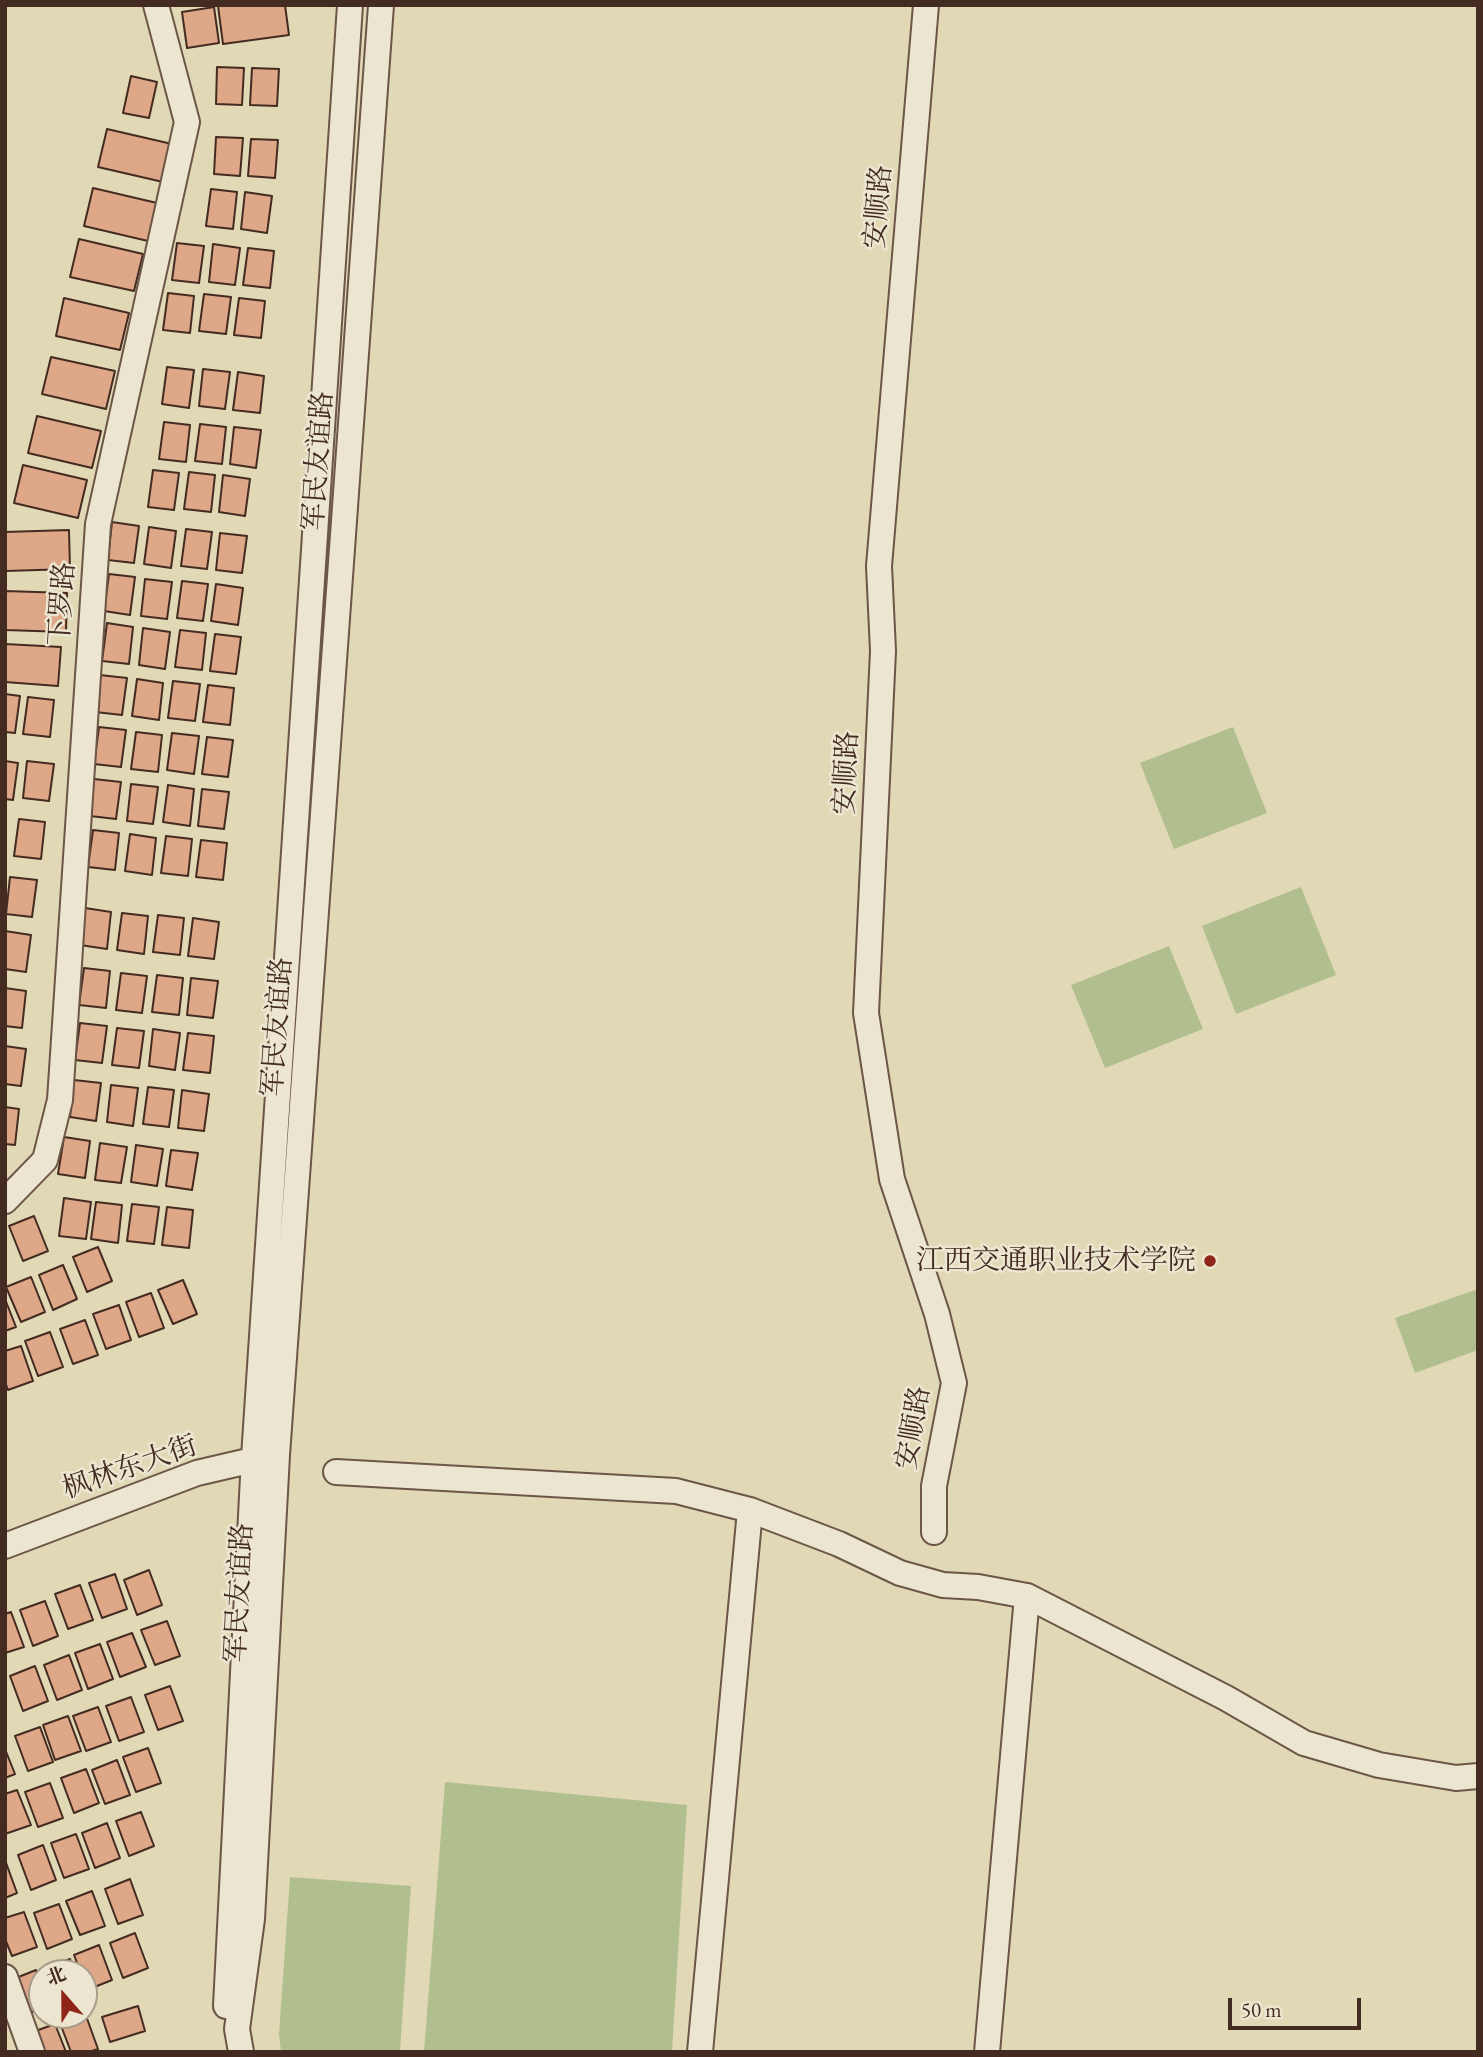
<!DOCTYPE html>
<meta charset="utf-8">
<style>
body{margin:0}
#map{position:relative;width:1483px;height:2057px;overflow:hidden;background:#e1d8b6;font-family:"EB Garamond","Noto Serif SC",serif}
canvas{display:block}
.frame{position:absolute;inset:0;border:7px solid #442b22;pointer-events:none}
.north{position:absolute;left:28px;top:1959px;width:70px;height:70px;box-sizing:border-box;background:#ece6d0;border:2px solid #a99b8a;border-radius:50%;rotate:339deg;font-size:19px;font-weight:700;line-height:28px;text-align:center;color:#442b22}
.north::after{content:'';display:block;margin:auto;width:24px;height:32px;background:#8f2418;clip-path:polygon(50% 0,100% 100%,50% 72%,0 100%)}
.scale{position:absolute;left:1228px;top:1998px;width:133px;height:32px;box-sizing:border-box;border:4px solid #442b22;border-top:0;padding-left:9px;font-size:21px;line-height:24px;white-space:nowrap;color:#442b22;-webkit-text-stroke:5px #ece6d0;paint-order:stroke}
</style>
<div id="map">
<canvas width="1483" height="2057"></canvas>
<div class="frame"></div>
<div class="north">北</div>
<div class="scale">50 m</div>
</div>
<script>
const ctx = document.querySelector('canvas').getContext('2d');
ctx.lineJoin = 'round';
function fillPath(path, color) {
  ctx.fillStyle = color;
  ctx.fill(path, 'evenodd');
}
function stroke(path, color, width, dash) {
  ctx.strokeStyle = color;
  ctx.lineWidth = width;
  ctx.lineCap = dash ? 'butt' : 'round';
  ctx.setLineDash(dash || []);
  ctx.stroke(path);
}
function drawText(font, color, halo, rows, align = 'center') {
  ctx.font = font + ' "EB Garamond","Noto Serif SC",serif';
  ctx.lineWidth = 5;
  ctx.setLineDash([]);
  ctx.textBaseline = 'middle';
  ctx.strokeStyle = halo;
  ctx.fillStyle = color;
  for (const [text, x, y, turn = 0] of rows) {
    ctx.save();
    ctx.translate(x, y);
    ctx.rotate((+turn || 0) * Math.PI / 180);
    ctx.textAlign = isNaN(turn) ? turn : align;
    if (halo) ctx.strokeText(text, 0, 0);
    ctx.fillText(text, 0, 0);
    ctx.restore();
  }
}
const green = new Path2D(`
 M1233,727L1267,813L1174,849L1140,763Z
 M1301,887L1336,975L1236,1014L1202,926Z
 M1169,946L1203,1029L1105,1068L1071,985Z
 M1478,1289V1350L1415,1373L1395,1318Z
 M445,1782L687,1805L672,2052H424Z
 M290,1877L411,1886L400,2052H281L279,2034Z`);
const building = new Path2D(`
 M225,5H285L289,35L223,44L218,6Z
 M214,7L219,43L187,48L182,12Z
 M217,67L244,68L242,105L216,104Z
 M252,68L279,69L277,106L250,105Z
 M131,76L157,82L149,118L123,113Z
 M107,129L172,144L163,182L98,167Z
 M216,137L243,138L240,176L214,174Z
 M251,139L278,140L275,178L248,176Z
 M93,188L157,203L148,241L84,226Z
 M211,189L237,192L233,229L206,226Z
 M245,192L272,196L267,233L241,229Z
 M79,239L143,254L134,291L70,277Z
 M177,243L204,246L199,283L172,280Z
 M213,244L240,248L235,285L209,282Z
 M248,248L274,251L270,288L243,285Z
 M168,293L194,296L190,333L163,330Z
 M204,294L231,297L226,334L199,331Z
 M64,298L129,313L120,350L56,336Z
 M239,298L265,301L261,338L234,335Z
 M51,357L115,371L106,409L42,394Z
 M167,367L194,370L189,408L162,404Z
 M203,369L230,372L225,409L199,406Z
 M238,372L264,376L260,413L233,410Z
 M37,416L101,431L92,468L28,453Z
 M164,422L190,425L186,462L159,459Z
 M200,424L226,427L222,464L195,461Z
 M234,427L261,430L256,468L230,464Z
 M23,465L87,480L78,518L14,503Z
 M153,470L179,473L174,510L148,507Z
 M189,472L215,475L211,512L184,509Z
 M223,475L250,479L245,516L219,512Z
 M112,522L139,526L134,563L108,560Z
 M149,527L176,531L171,568L144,564Z
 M186,529L212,532L207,569L181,566Z
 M69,530L70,569L5,571V532Z
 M220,533L247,536L242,573L216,570Z
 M109,574L135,577L130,615L104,611Z
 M145,579L172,582L167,619L141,616Z
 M182,581L208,584L203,621L177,618Z
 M216,584L243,588L238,625L211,621Z
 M5,591L67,593L66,632L5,630Z
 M107,623L133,627L129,664L102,661Z
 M143,628L170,632L165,669L139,665Z
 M180,630L206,633L202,670L175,667Z
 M215,634L241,637L236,674L210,671Z
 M5,644L61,647L58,686L5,682Z
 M100,675L127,678L122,715L95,712Z
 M137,679L163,683L159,720L132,716Z
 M173,681L200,684L195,721L168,718Z
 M208,685L234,688L230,725L203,722Z
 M5,694L20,696L15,733L5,732Z
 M28,697L54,700L50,737L23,734Z
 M99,727L126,730L121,767L94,764Z
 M136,732L162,735L158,772L131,769Z
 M172,733L199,736L194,774L167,770Z
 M207,737L233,740L228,777L202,774Z
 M5,761L18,763L13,800L5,799Z
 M27,761L54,764L49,801L23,798Z
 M94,779L121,782L116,819L90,816Z
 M131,784L158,787L153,824L127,821Z
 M168,785L194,789L190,826L163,822Z
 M202,789L229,792L224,829L198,826Z
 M19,819L45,822L41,859L14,856Z
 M93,830L119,833L115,870L88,867Z
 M130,834L156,838L152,875L125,871Z
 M166,836L192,839L188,876L161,873Z
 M201,840L227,843L223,880L196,877Z
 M10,877L37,880L32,917L6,914Z
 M85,908L111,912L107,949L80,945Z
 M122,913L148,916L144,954L117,950Z
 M158,915L184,918L180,955L153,952Z
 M193,918L219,922L214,959L188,956Z
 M5,931L31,935L26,972L5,969Z
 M84,968L110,971L106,1008L79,1005Z
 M121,973L147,976L142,1013L116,1010Z
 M157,975L183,978L179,1015L152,1012Z
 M191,978L218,981L213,1018L187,1015Z
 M5,988L26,991L22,1028L5,1026Z
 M80,1023L107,1026L102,1063L75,1060Z
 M117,1028L144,1031L139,1068L112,1065Z
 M153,1029L180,1033L175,1070L149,1066Z
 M188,1033L214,1036L210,1073L183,1070Z
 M5,1046L26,1049L21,1086L5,1084Z
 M74,1080L101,1083L96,1121L70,1117Z
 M111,1085L138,1088L133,1126L107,1122Z
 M148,1087L174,1090L169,1127L143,1124Z
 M182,1090L209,1094L204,1131L178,1128Z
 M5,1107L19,1109L15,1145L5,1144Z
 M64,1137L90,1141L85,1178L58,1174Z
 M100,1143L127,1147L121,1183L95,1180Z
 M136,1145L163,1149L157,1186L131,1182Z
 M171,1150L198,1153L192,1190L166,1186Z
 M64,1198L91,1202L86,1239L59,1236Z
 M96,1202L122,1205L118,1243L91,1239Z
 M132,1204L159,1207L154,1244L127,1241Z
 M167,1207L193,1210L189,1248L162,1245Z
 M34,1216L48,1251L23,1261L9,1226Z
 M98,1247L112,1281L87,1292L73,1257Z
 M63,1265L77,1299L53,1310L39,1275Z
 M31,1277L45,1312L21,1322L6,1287Z
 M183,1280L197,1314L173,1324L158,1290Z
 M151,1293L164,1328L139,1337L126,1302Z
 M5,1299L16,1327L5,1331Z
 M119,1305L131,1340L106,1349L93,1314Z
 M85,1320L98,1355L73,1364L60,1329Z
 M50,1332L63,1367L38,1376L25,1341Z
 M21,1346L33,1381L8,1390L5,1382V1351Z
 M149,1570L162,1605L137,1615L124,1580Z
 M115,1574L127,1609L102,1618L89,1583Z
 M80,1585L93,1620L68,1629L55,1594Z
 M45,1601L58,1636L33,1646L20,1610Z
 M11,1612L24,1647L5,1653V1614Z
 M167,1621L180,1656L155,1665L141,1630Z
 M132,1633L146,1667L120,1677L107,1642Z
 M100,1644L113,1679L88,1689L75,1653Z
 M69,1655L82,1690L57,1700L44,1665Z
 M35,1666L48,1701L23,1711L10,1676Z
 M170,1686L183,1721L158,1730L145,1695Z
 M131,1697L144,1732L119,1741L106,1706Z
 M98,1707L111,1742L86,1751L73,1716Z
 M68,1716L81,1751L55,1760L43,1725Z
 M40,1727L53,1762L28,1771L15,1736Z
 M148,1748L161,1783L136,1792L123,1757Z
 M5,1749L15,1774L5,1778Z
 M117,1760L130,1795L105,1804L92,1770Z
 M86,1769L99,1803L74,1813L61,1778Z
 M50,1783L63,1818L38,1827L25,1792Z
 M17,1790L31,1825L5,1834V1794Z
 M141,1812L154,1846L129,1856L116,1821Z
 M107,1823L120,1858L95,1868L82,1833Z
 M76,1834L89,1869L64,1878L51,1843Z
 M43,1845L56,1880L31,1890L18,1855Z
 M5,1860L17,1893L5,1898Z
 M130,1879L143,1915L118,1924L105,1889Z
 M92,1891L105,1926L80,1935L66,1901Z
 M59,1904L72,1939L47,1949L34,1913Z
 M24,1912L37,1947L12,1956L5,1939V1918Z
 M135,1933L148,1968L123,1978L110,1943Z
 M99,1945L112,1980L87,1990L84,1973H81L74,1955Z
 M70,1959L75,1973H47L45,1968Z
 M36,1970L42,1986V2008L24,2015L11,1980Z
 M138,2006L145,2031L110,2042L102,2017Z
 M85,2013L98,2049L89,2052H71L60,2023Z
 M55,2024L66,2052H37L30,2033Z`);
const minor = new Path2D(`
 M926,5L879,566L883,651L866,1013L892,1179L937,1314L954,1383L934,1486V1532
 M5,1201L45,1160L60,1100L98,524L187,122L156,5
 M336,1472L676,1491L750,1510L839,1544L900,1573L943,1585L978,1587L1027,1596L1226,1698L1304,1743L1379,1765L1456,1778L1478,1776
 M5,1546L197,1473L270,1456
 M5,1977L32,2052
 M226,2006L254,1457L350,5
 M241,2052L237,2029L252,1919L277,1455L381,5
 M700,2052L750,1510
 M987,2052L1027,1596`);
const markers = [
 [1210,1261,7,"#8f2418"]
];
const streetNames = [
 ["安顺路",879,207,-85],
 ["军民友谊路",319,461,-86],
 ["下罗路",63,604,-86],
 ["安顺路",847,773,-87],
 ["军民友谊路",278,1027,-86],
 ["安顺路",914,1428,-80],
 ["枫林东大街",130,1468,-19],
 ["军民友谊路",240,1593,-87]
];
const poiNames = [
 ["江西交通职业技术学院",1196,1261]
];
fillPath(green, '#b1bf8f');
fillPath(building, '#dea787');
stroke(building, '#442b22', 2);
stroke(minor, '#6b5647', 28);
stroke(minor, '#ece6d0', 24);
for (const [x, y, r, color] of markers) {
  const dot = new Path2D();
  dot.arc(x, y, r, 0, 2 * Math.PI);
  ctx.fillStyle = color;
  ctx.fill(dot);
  stroke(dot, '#ece6d0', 2.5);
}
drawText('28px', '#442b22', '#ece6d0', streetNames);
drawText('28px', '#442b22', '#ece6d0', poiNames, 'right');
</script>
